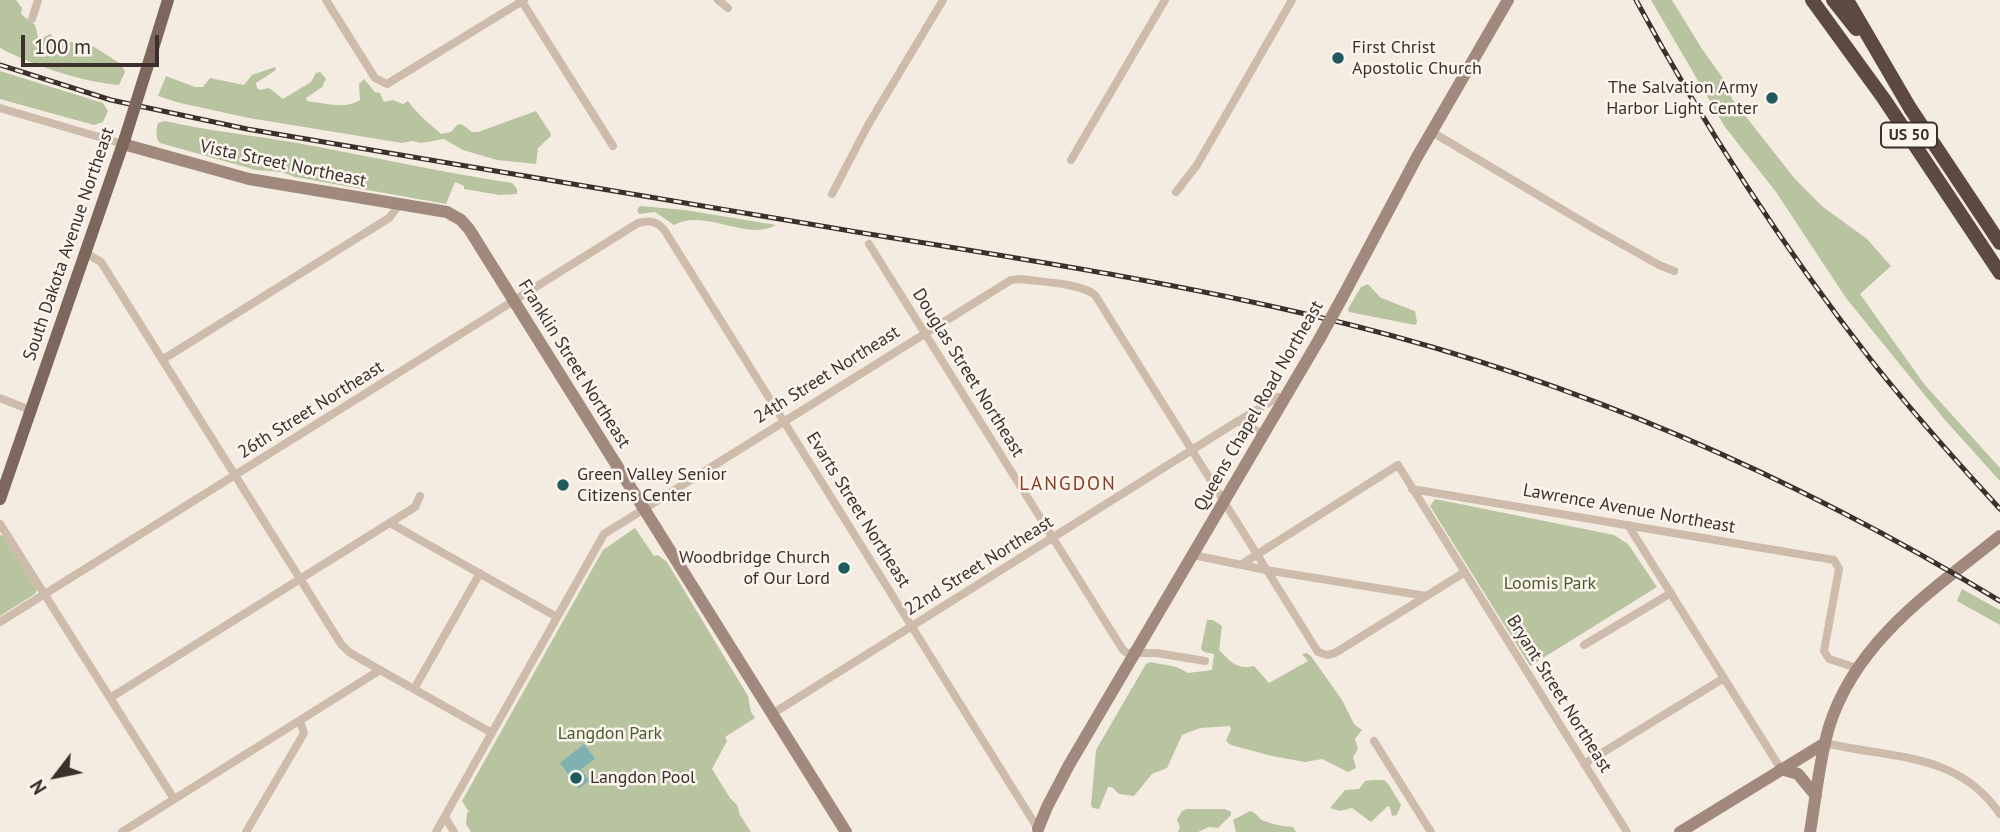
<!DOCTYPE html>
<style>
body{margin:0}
#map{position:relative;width:2000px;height:832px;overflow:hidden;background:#f4ebe1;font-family:"PT Sans",sans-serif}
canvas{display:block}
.north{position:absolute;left:21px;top:741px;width:70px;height:70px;-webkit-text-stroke:5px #fbf5ee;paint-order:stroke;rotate:238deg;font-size:19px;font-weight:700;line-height:28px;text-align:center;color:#3b302b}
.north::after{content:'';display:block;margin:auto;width:24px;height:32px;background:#3b302b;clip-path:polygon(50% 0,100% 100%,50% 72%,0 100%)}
.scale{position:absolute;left:21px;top:35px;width:138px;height:32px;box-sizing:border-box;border:4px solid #3b302b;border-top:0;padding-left:9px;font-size:21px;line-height:24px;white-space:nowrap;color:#3b302b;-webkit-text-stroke:5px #fbf5ee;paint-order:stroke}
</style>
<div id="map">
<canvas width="2000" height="832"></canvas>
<div class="north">N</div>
<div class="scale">100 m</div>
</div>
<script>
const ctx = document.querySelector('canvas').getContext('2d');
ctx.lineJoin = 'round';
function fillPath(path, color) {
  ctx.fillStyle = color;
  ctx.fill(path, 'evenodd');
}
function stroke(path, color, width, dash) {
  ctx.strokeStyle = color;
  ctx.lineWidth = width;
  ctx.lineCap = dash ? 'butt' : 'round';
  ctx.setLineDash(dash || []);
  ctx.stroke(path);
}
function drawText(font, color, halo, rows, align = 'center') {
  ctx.font = font + ' "PT Sans",sans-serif';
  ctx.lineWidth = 5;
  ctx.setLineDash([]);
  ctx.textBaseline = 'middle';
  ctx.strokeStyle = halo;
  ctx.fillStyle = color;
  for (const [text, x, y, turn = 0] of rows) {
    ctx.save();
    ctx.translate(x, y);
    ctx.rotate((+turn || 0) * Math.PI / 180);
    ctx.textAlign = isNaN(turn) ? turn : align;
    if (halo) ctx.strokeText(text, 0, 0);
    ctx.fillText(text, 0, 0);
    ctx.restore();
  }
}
const green = new Path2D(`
 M0,0H16L22,8L21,14L35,25L39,40L50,34L59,42L64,41L91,45L121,64L125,72L119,85C82,82 35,66 2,49L0,47Z
 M1651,0H1672L1702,49L1725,81L1732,99L1795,179L1823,207L1867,239L1891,266L1860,294L1924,384L2000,468V481L1945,420L1846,298L1776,192L1725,127Z
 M275,67L276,70L256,83L257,88L260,90L269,88L283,99L311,82L316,73L320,72L326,79L322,87L306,98L307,101C326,103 344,110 360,100L359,84L364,79L375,92L380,93L384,102L393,100L403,104L408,101C419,116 428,122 441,134L451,132L458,124L463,125L472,132H478L536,111L551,134V136L538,148L536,164L497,160L463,150L444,139L421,143L412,141L402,143L249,118L180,103L158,96L166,76L195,87H203L210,78L244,85L252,75Z
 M0,71L103,103L108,111L103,122L94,125L0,99Z
 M165,121C208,131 252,135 297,143C369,156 440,172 512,183L517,189V194L500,195L464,189V186L455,182L446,204L295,177L282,172L256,170L160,143C155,138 156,130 158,123Z
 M640,206L685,210L776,225C746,242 705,208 674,225L655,212L639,214L637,210Z
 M1368,284L1381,298L1415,311L1417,322L1415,325L1349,312L1348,309L1361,287Z
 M1435,499L1614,535L1628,544L1657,587L1530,666L1430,506Z
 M635,528L654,556L658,555L667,562L748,696L751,712L755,718L725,737L727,741L712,769L730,798L737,805L740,815L751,832H471L466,824L467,813L469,812L462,801L603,550Z
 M0,535L3,536L37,590L35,594L0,616Z
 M1962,589L2000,610V625L1957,601Z
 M1207,620H1213L1222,626L1219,650C1231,662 1237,670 1254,666L1269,683L1308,661L1302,654L1307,653L1311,656L1342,700L1354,724L1362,730L1355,739L1358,749L1353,757L1356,768L1348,772L1322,759L1305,762L1272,756L1231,745L1226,741L1231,729L1230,726L1200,728L1182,735L1167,768L1152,774L1134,796L1119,794L1112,787H1108L1099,809L1093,808L1091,805L1096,750L1146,664L1151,662C1166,666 1174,664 1188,673L1212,670L1214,654L1204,652L1201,649Z
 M1373,780H1384L1389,785L1401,805L1397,815L1392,816L1390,807L1388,806L1371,822L1352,808L1340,811L1330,808L1345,790L1359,789L1365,781Z
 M1187,809H1225L1231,812V815L1218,828L1209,827L1198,832H1178L1180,827L1177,820L1182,811Z
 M1250,811C1258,813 1257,818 1264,821C1273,824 1284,827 1293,827L1296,832H1236L1233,820Z`);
const water = new Path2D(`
 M584,744L595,759L581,769L589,781L579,788L560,763Z`);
const street = new Path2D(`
 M326,0L375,78L387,84L524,0
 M521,0L613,146
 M718,0L728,8
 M32,19L38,0
 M0,108L123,144
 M1432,132L1595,229L1659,265L1674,271
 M1071,160L1165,0
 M1176,192L1197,165L1292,0
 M832,194L868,125L943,0
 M869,244L1123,650L1127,653H1157L1205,661
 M84,252L101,262L341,644L349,652L380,670L492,733
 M162,360L389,218L399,205
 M0,398L30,410
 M1238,421L1278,397
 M1412,489L1834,560L1839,569L1824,651L1829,659L1857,668
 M390,523L557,617
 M0,524L174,799
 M1628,525L1781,769
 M1193,555L1266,570L1426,596
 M1242,564L1398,465L1627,832
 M0,622L638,223C650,220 657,221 665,231L1040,832
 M1584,645L1671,593
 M414,689L480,573
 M110,698L415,507L420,496
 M772,714L1238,421L1263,434
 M1374,741L1431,832
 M1825,743C1891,759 1957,751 2000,814
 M1584,764L1724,678
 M445,817L454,832
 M122,832L380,670
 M246,832L304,733L300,721
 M436,832L604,534L1011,280L1021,279C1041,282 1080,283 1095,295L1318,652L1327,655L1335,653L1465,572`);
const secondary = new Path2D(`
 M123,144L249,179L447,212L461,220L469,229L846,832
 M1342,298L1417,157L1508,0
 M1781,769L1798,774L1816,796
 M1038,829L1047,807L1069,765L1320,338
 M1680,832L1825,743
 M1810,832C1816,797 1819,761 1829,727C1856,640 1933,590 2000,536`);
const primary = new Path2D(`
 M147,68L168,0
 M0,499L125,138`);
const highway = new Path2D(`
 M1812,0L1884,99L2000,273
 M1833,0L1856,29
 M1847,0L1910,108L2000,243`);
const rail = new Path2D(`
 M1636,0C1704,126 1783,247 1871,360C1912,412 1956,461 2000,509
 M0,65L111,100L247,129C446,163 646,196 845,230C1014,258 1185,283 1351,325C1579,382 1799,479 2000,601`);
const secondaryBridge = new Path2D(`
 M1320,338L1342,298`);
const primaryBridge = new Path2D(`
 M125,138L147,68`);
const markers = [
 [1338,58,7,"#1f5a5e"],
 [1772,98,7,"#1f5a5e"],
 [563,485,7,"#1f5a5e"],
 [844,568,7,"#1f5a5e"],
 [576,778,7,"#1f5a5e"]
];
const shields = [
 [1909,135,56]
];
const shieldNames = [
 ["US 50",1909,135]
];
const poiNames = [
 ["First Christ",1352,48],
 ["Apostolic Church",1352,69],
 ["The Salvation Army",1758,88,"right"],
 ["Harbor Light Center",1758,109,"right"],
 ["Green Valley Senior",577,475],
 ["Citizens Center",577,496],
 ["Woodbridge Church",830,558,"right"],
 ["of Our Lord",830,579,"right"],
 ["Langdon Pool",590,778]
];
const streetNames = [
 ["Vista Street Northeast",283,164,12],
 ["South Dakota Avenue Northeast",69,244,-71],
 ["Franklin Street Northeast",574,364,58],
 ["Douglas Street Northeast",968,373,58],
 ["24th Street Northeast",827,375,-32],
 ["Queens Chapel Road Northeast",1259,406,-60],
 ["26th Street Northeast",311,410,-32],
 ["Lawrence Avenue Northeast",1629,509,10],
 ["Evarts Street Northeast",858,510,58],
 ["22nd Street Northeast",979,566,-32],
 ["Bryant Street Northeast",1559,694,58]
];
const parkNames = [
 ["Loomis Park",1550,584],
 ["Langdon Park",610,734]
];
const neighbourhoodNames = [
 ["LANGDON",1068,485]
];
fillPath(green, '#b8c4a0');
fillPath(water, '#7fb0b2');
stroke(street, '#cdbbac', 8);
stroke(secondary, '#a18a7d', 12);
stroke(primary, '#7d675c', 12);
stroke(highway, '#5c4a42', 14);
stroke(rail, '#3b302b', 5);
stroke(rail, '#fbf5ee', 2.5, [8]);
stroke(secondaryBridge, '#a18a7d', 12);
stroke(primaryBridge, '#7d675c', 12);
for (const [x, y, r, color] of markers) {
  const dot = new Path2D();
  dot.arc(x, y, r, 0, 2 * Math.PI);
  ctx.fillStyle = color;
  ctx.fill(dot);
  stroke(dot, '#fbf5ee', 2.5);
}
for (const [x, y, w] of shields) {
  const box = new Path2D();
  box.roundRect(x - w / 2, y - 12.5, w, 25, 5);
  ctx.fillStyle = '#fbf5ee';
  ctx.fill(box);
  stroke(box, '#3b302b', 2);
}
drawText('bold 16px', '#3b302b', null, shieldNames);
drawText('18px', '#3b302b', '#fbf5ee', poiNames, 'left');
drawText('18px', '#3b302b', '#fbf5ee', streetNames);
drawText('18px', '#4a5a2e', '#fbf5ee', parkNames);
ctx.letterSpacing = '2px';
drawText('19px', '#8c3b22', '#fbf5ee', neighbourhoodNames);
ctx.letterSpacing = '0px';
</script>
